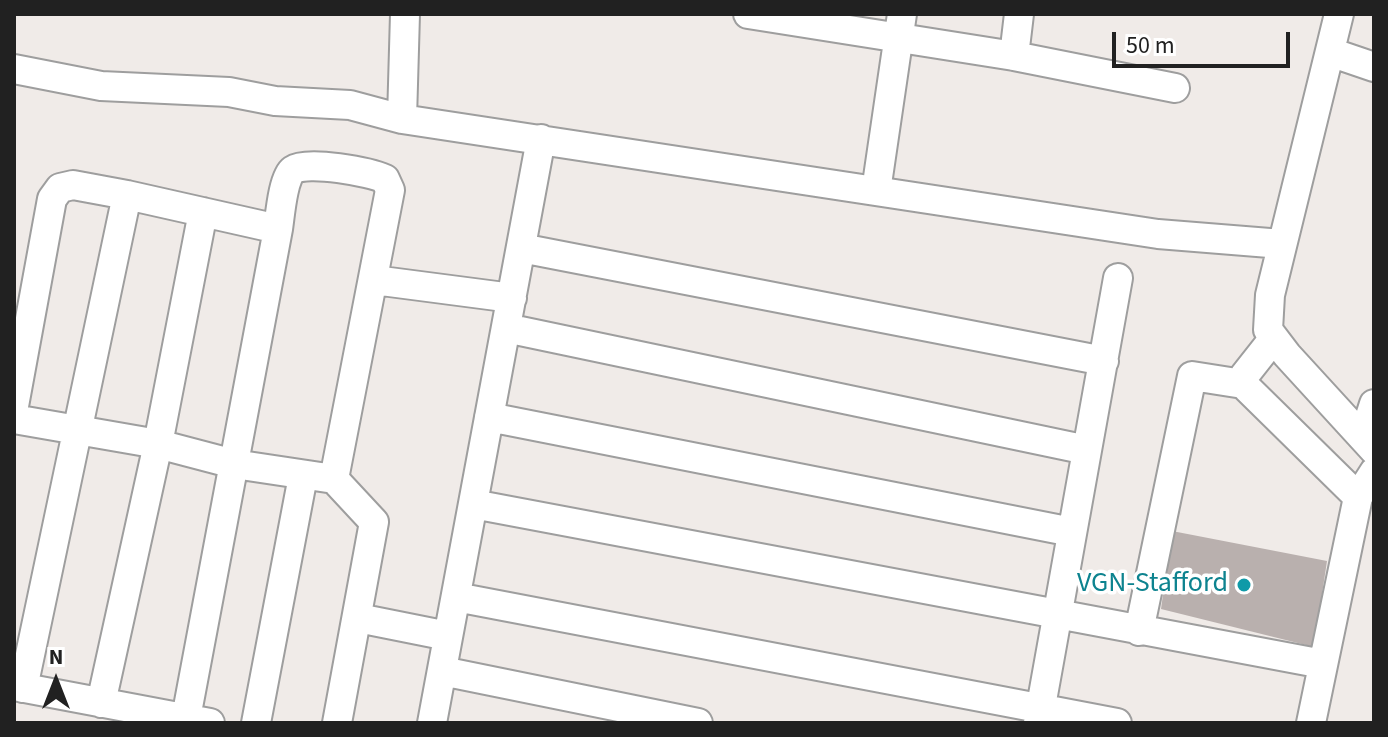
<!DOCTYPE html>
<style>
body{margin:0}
#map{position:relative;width:1388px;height:737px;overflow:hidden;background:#f0ebe8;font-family:"Source Sans 3",sans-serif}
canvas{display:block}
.frame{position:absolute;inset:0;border:16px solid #212121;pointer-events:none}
.north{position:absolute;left:16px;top:641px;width:80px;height:80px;-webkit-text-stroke:6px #fff;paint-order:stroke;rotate:0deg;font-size:22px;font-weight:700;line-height:32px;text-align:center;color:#212121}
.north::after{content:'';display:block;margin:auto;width:28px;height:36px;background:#212121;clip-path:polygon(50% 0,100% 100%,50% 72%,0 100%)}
.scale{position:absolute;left:1112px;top:32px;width:178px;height:36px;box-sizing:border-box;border:4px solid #212121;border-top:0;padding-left:10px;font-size:24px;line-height:28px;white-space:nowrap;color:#212121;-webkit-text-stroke:6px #fff;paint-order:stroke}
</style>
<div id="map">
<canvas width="1388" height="737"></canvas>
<div class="frame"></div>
<div class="north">N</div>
<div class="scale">50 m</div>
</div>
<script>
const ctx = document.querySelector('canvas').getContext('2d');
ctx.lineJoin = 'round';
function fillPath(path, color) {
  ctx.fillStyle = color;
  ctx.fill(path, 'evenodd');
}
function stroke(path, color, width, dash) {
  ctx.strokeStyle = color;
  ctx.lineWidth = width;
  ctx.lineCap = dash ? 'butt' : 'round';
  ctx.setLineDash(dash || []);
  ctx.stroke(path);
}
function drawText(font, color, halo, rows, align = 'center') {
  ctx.font = font + ' "Source Sans 3",sans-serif';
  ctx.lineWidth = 7;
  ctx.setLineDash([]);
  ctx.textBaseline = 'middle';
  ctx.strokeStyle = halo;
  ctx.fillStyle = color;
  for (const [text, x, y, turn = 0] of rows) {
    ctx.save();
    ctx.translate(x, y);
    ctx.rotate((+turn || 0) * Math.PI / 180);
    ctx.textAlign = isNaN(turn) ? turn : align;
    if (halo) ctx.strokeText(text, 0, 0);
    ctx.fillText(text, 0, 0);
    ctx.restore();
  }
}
const building = new Path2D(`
 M1172,531L1327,561L1314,647L1161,609Z`);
const minor = new Path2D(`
 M748,14L1014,56L1175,88
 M1339,14L1270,295L1268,330L1287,355L1374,450
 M1330,52L1374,67
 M1014,56L1019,14
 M14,69L101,86L229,92L275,101L350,105L402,119L1158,234L1282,244
 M402,119L405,14
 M876,191L902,14
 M521,248L1104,361
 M374,280L512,298
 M506,328L1087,450
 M1274,338L1244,376L1243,384L1358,497
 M14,406L52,199L60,188L73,185L127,195L278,229C280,216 283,177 293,170C307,160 370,172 385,179L390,190L334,479
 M489,417L1072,532
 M14,419L158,444L234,464L334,479L374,522L337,723
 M1363,438L1374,404
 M473,504L1323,664
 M456,597L1117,723
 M358,618L448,636
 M1139,631L1192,376L1243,384
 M442,671L698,723
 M14,686L210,723
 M23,688L127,195
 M101,703L158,444L203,212
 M186,718L278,229
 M256,723L303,476
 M432,723L541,139
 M1038,723L1118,278
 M1311,723L1358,497L1374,472`);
const markers = [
 [1244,585,8,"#0f9aa8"]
];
const cultureNames = [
 ["VGN-Stafford",1228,585]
];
fillPath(building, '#b9b0ae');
stroke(minor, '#9e9e9e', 32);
stroke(minor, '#fff', 28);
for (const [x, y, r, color] of markers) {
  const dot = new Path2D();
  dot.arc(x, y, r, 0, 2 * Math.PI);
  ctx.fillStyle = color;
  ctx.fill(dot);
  stroke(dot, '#fff', 3);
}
drawText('28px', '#0d838f', '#fff', cultureNames, 'right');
</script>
